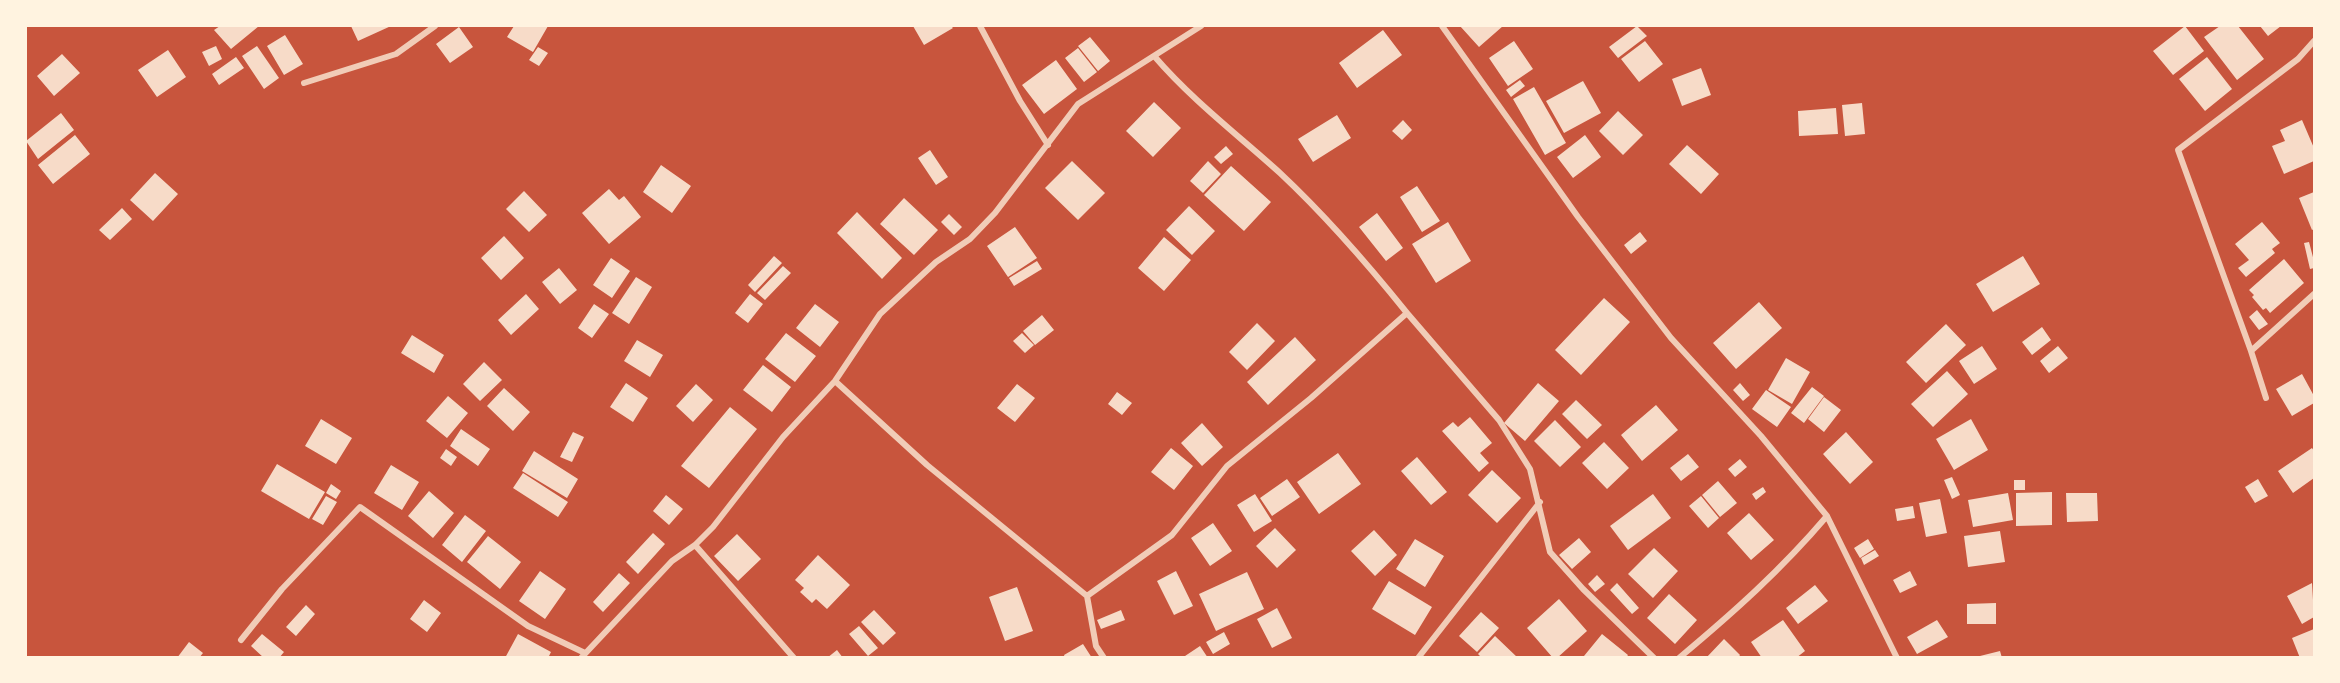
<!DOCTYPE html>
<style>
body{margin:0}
#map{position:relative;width:2340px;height:683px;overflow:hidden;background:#c8553d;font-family:"Titillium Web",sans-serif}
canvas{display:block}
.frame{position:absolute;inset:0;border:27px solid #fff3e0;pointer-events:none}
</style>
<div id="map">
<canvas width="2340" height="683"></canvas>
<div class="frame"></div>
</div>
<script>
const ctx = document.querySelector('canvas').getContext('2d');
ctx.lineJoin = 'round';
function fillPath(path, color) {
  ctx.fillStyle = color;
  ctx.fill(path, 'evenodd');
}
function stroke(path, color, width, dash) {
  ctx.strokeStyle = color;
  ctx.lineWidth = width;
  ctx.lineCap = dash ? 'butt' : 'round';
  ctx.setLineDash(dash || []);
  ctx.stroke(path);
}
const building = new Path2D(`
 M220,26H259L231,49L214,30Z
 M351,26H391L358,41Z
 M514,26H548L533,52L507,37Z
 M913,26H951L953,28L924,45Z
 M1460,26H1503L1479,47Z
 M1637,26L1647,36L1618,58L1609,47Z
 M2185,26L2204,51L2173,75L2153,51Z
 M2220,26H2238L2264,59L2237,80L2204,37Z
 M2260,26H2281L2268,36Z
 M459,27L473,47L450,63L436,44Z
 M1383,30L1402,55L1357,88L1339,63Z
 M285,35L303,64L284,75L267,46Z
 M1090,37L1110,61L1098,71L1078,46Z
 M1514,41L1533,69L1508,86L1489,58Z
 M1645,41L1663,64L1639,82L1621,59Z
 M216,46L222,59L209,66L202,52Z
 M257,46L279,78L264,89L242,56Z
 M538,47L548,53L539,66L529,60Z
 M1078,48L1097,72L1084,82L1065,58Z
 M168,50L186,77L157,97L138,70Z
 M62,54L80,73L54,96L37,76Z
 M236,57L244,68L219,85L212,74Z
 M2207,57L2232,89L2205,111L2179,79Z
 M1056,60L1077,89L1044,114L1022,85Z
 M1701,68L1711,95L1682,106L1672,79Z
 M1520,80L1525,86L1511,97L1506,90Z
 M1583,81L1601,113L1564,133L1546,101Z
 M1534,87L1566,143L1545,155L1513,99Z
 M1154,102L1181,128L1153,157L1126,131Z
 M1862,103L1865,134L1845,136L1842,105Z
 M1836,108L1838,134L1799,136L1798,111Z
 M1618,111L1643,135L1623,155L1599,131Z
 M61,113L74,130L38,159L26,141Z
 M1337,115L1351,138L1313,162L1298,139Z
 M1403,120L1412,130L1402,140L1392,131Z
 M2302,120L2314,148V161L2284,174L2272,146L2285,141L2280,130Z
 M75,135L90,154L53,184L38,165Z
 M1585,135L1601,157L1573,178L1557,157Z
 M1687,145L1719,174L1701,194L1669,164Z
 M1226,146L1233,154L1221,164L1214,157Z
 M930,150L948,177L936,185L918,158Z
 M1072,161L1105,193L1078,220L1045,188Z
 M1208,161L1221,174L1203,193L1190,181Z
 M661,165L691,186L672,213L643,192Z
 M1231,166L1271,202L1244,231L1204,195Z
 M155,173L178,194L153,221L130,200Z
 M1417,186L1440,221L1422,232L1400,197Z
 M609,189L619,200L624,196L641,217L609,244L582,213Z
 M524,191L547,215L529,232L506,209Z
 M2314,192V229L2312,230L2299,198Z
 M904,198L938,230L914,255L880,224Z
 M1189,206L1215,231L1192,255L1166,230Z
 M122,208L132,219L110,240L99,230Z
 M857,212L902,258L882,279L837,233Z
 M1377,213L1403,248L1386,261L1359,227Z
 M949,214L962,227L954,235L941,222Z
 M1448,222L1471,261L1436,283L1412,244Z
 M2262,222L2280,243L2272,249L2275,253L2246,277L2238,268L2249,260L2235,244Z
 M1015,227L1037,258L1008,277L987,246Z
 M1640,232L1647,241L1631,254L1624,245Z
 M504,236L524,258L501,280L481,258Z
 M1164,237L1191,260L1164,291L1138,268Z
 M2309,242L2314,261V268L2310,269L2304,243Z
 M774,256L782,263L755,292L748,285Z
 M2023,256L2040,284L1993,312L1976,284Z
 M611,258L630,271L612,298L593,285Z
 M2284,259L2304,283L2270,313L2266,308L2263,310L2252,297L2254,295L2249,290Z
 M1037,261L1042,269L1014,286L1009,278Z
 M783,266L791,273L765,300L757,293Z
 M559,268L577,290L560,304L542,282Z
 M636,277L652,287L629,324L612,313Z
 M526,294L539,309L511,335L498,320Z
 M750,294L763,304L748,323L735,313Z
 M1604,298L1630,322L1581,375L1555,350Z
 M1759,302L1782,328L1736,369L1713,343Z
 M594,304L609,314L592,338L578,328Z
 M815,304L839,322L820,347L796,328Z
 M2257,310L2268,324L2259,330L2249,317Z
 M1042,315L1054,330L1035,345L1023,331Z
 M1257,323L1275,341L1247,370L1229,352Z
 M1946,324L1966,345L1926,383L1906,362Z
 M2042,327L2051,340L2032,355L2022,342Z
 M786,333L816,356L795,382L765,359Z
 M1022,333L1034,345L1025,353L1013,341Z
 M412,335L444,355L434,373L401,353Z
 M1295,337L1316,360L1268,405L1247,382Z
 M637,340L663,355L650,377L624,361Z
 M1982,346L1997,369L1974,384L1959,361Z
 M2058,346L2068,358L2049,373L2040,361Z
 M1786,358L1810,372L1792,404L1768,390Z
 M484,362L502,380L480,401L463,384Z
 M763,365L791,387L772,412L743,390Z
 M1947,371L1968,394L1933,427L1911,404Z
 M2302,374L2314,396V403L2292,416L2276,389Z
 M626,383L648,398L633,422L610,407Z
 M1538,383L1559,401L1525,441L1504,423Z
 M1740,383L1750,395L1743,401L1733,390Z
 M696,384L713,400L693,422L676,406Z
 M1017,384L1035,398L1015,422L997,408Z
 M1812,387L1824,396L1804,423L1791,413Z
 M504,388L530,412L513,431L487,406Z
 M1766,390L1791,407L1777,427L1752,409Z
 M1117,392L1132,403L1122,415L1108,404Z
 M448,396L468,413L447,438L426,421Z
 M1824,397L1841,410L1824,432L1808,419Z
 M1576,400L1602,425L1587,439L1562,414Z
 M1656,405L1678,430L1642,461L1621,435Z
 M730,407L757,429L709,488L681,466Z
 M1470,417L1492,443L1480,453L1489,463L1479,472L1442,431L1453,422L1458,427Z
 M321,419L352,438L336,464L305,446Z
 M1971,419L1988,450L1954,470L1936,439Z
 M1555,420L1581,447L1560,467L1534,441Z
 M1202,423L1223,447L1202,466L1181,443Z
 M461,429L490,449L478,466L450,446Z
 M573,432L584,437L572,462L560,457Z
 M1846,432L1873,462L1850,484L1823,454Z
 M1604,442L1629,468L1607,489L1582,463Z
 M1171,448L1193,466L1174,490L1151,472Z
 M2312,448L2314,451V478L2293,493L2278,471Z
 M446,449L457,457L451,466L440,458Z
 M534,451L578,479L567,498L522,471Z
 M1338,453L1361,484L1319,514L1297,482Z
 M1688,454L1699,467L1681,481L1670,468Z
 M1417,457L1447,492L1431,505L1401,471Z
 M1740,459L1747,467L1735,477L1728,469Z
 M277,464L325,492L309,519L261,491Z
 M391,465L419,482L402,510L374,493Z
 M1492,470L1521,498L1497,523L1468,495Z
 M523,473L568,502L558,517L513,488Z
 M1952,477L1960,495L1952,499L1944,480Z
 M1287,479L1300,497L1272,516L1260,498Z
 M2258,479L2268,496L2255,503L2245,487Z
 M2014,480H2025V490H2014Z
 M1718,481L1737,503L1720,517L1702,495Z
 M331,484L341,491L336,499L326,493Z
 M1763,487L1766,492L1756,500L1752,494Z
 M429,491L454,513L433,538L408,516Z
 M2052,492V525L2016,526V493Z
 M2008,493L2013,520L1973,527L1968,500Z
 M2066,493H2097L2098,521L2067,522Z
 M1255,494L1272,521L1254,532L1237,505Z
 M1653,494L1671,518L1628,550L1610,526Z
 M666,495L683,509L669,525L653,511Z
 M326,496L337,502L323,525L312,519Z
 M1701,496L1719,518L1708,528L1689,506Z
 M1940,499L1947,533L1926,537L1919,503Z
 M1913,506L1915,518L1897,521L1895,509Z
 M1749,513L1774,540L1751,560L1727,533Z
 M465,515L486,531L462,562L442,545Z
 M1213,523L1232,551L1210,566L1191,538Z
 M1275,528L1296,550L1277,568L1256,546Z
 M1374,530L1397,555L1375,576L1351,551Z
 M2000,531L2005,562L1968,567L1964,536Z
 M653,533L665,544L638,574L626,562Z
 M737,534L761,559L738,581L714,556Z
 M488,536L521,562L500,589L467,562Z
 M1579,538L1591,552L1572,569L1559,555Z
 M1415,539L1444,556L1425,587L1396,569Z
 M1868,539L1874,549L1860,558L1854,548Z
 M1654,548L1678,571L1653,598L1628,574Z
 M1875,550L1879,556L1864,565L1861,558Z
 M818,555L850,585L827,609L816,599L812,603L800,592L804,588L795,580Z
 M540,571L566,589L545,619L519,601Z
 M1176,571L1193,606L1174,615L1157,581Z
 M1910,571L1917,585L1900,593L1893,580Z
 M1247,572L1264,609L1216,631L1199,594Z
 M619,573L630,583L603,612L593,602Z
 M1597,575L1605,584L1595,592L1588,584Z
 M1389,581L1432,607L1415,635L1372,609Z
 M1617,583L1639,608L1632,614L1610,590Z
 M2312,583L2314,617L2302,624L2287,596Z
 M1815,585L1828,601L1798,624L1786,608Z
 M1017,587L1033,631L1005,641L989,597Z
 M1669,594L1697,620L1675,644L1647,618Z
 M1559,599L1587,631L1557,658H1553L1527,628Z
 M424,600L441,613L427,632L410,619Z
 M1996,603V624H1967V604Z
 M306,605L315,614L296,636L286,627Z
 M1277,608L1292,638L1272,648L1257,619Z
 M874,610L896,633L883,645L861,622Z
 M1121,610L1125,620L1101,629L1097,620Z
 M1481,612L1499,628L1477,652L1459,636Z
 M1783,620L1805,651L1796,658H1762L1751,642Z
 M1937,620L1948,637L1917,654L1907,637Z
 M859,626L878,648L868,656L849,634Z
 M2314,629V658H2300L2292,638Z
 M1224,632L1230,644L1213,654L1206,642Z
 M262,634L284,652L279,658H264L251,646Z
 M518,634L551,652L548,658H505Z
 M1602,634L1628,655L1626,658L1584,656Z
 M1495,636L1518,658H1482L1478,654Z
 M1724,639L1740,655L1738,658H1706Z
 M189,642L203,653L199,658H177Z
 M1083,644L1092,658H1065L1064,655Z
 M1200,646L1208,658H1182Z
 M837,650L843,658H827Z
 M2000,651L2002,658H1976V657Z`);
const minor = new Path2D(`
 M980,26L1020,101L1048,145
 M1442,26L1578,217L1671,338L1761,436L1827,516L1897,658
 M1155,57C1192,100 1238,135 1280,173C1327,217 1366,262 1407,313
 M304,83L396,54L435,26
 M2251,351L2178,150L2298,59L2314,41
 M835,381L927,465L1087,596L1172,535L1227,466L1311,398L1407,313L1499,420L1530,469L1550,552L1583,589L1654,658
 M2266,398L2251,351L2314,294
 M695,545L794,658
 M1087,596L1096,646L1104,658
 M241,640L282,589L360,507L528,626L585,653
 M581,658L672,561L695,545L713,527L783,437L835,381L880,314L936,262L970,239L995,213L1078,104L1201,26
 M1418,658L1540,502
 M1679,658C1734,612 1781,570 1827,516`);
fillPath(building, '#f7dbc8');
stroke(minor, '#f1ccb7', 6);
</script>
